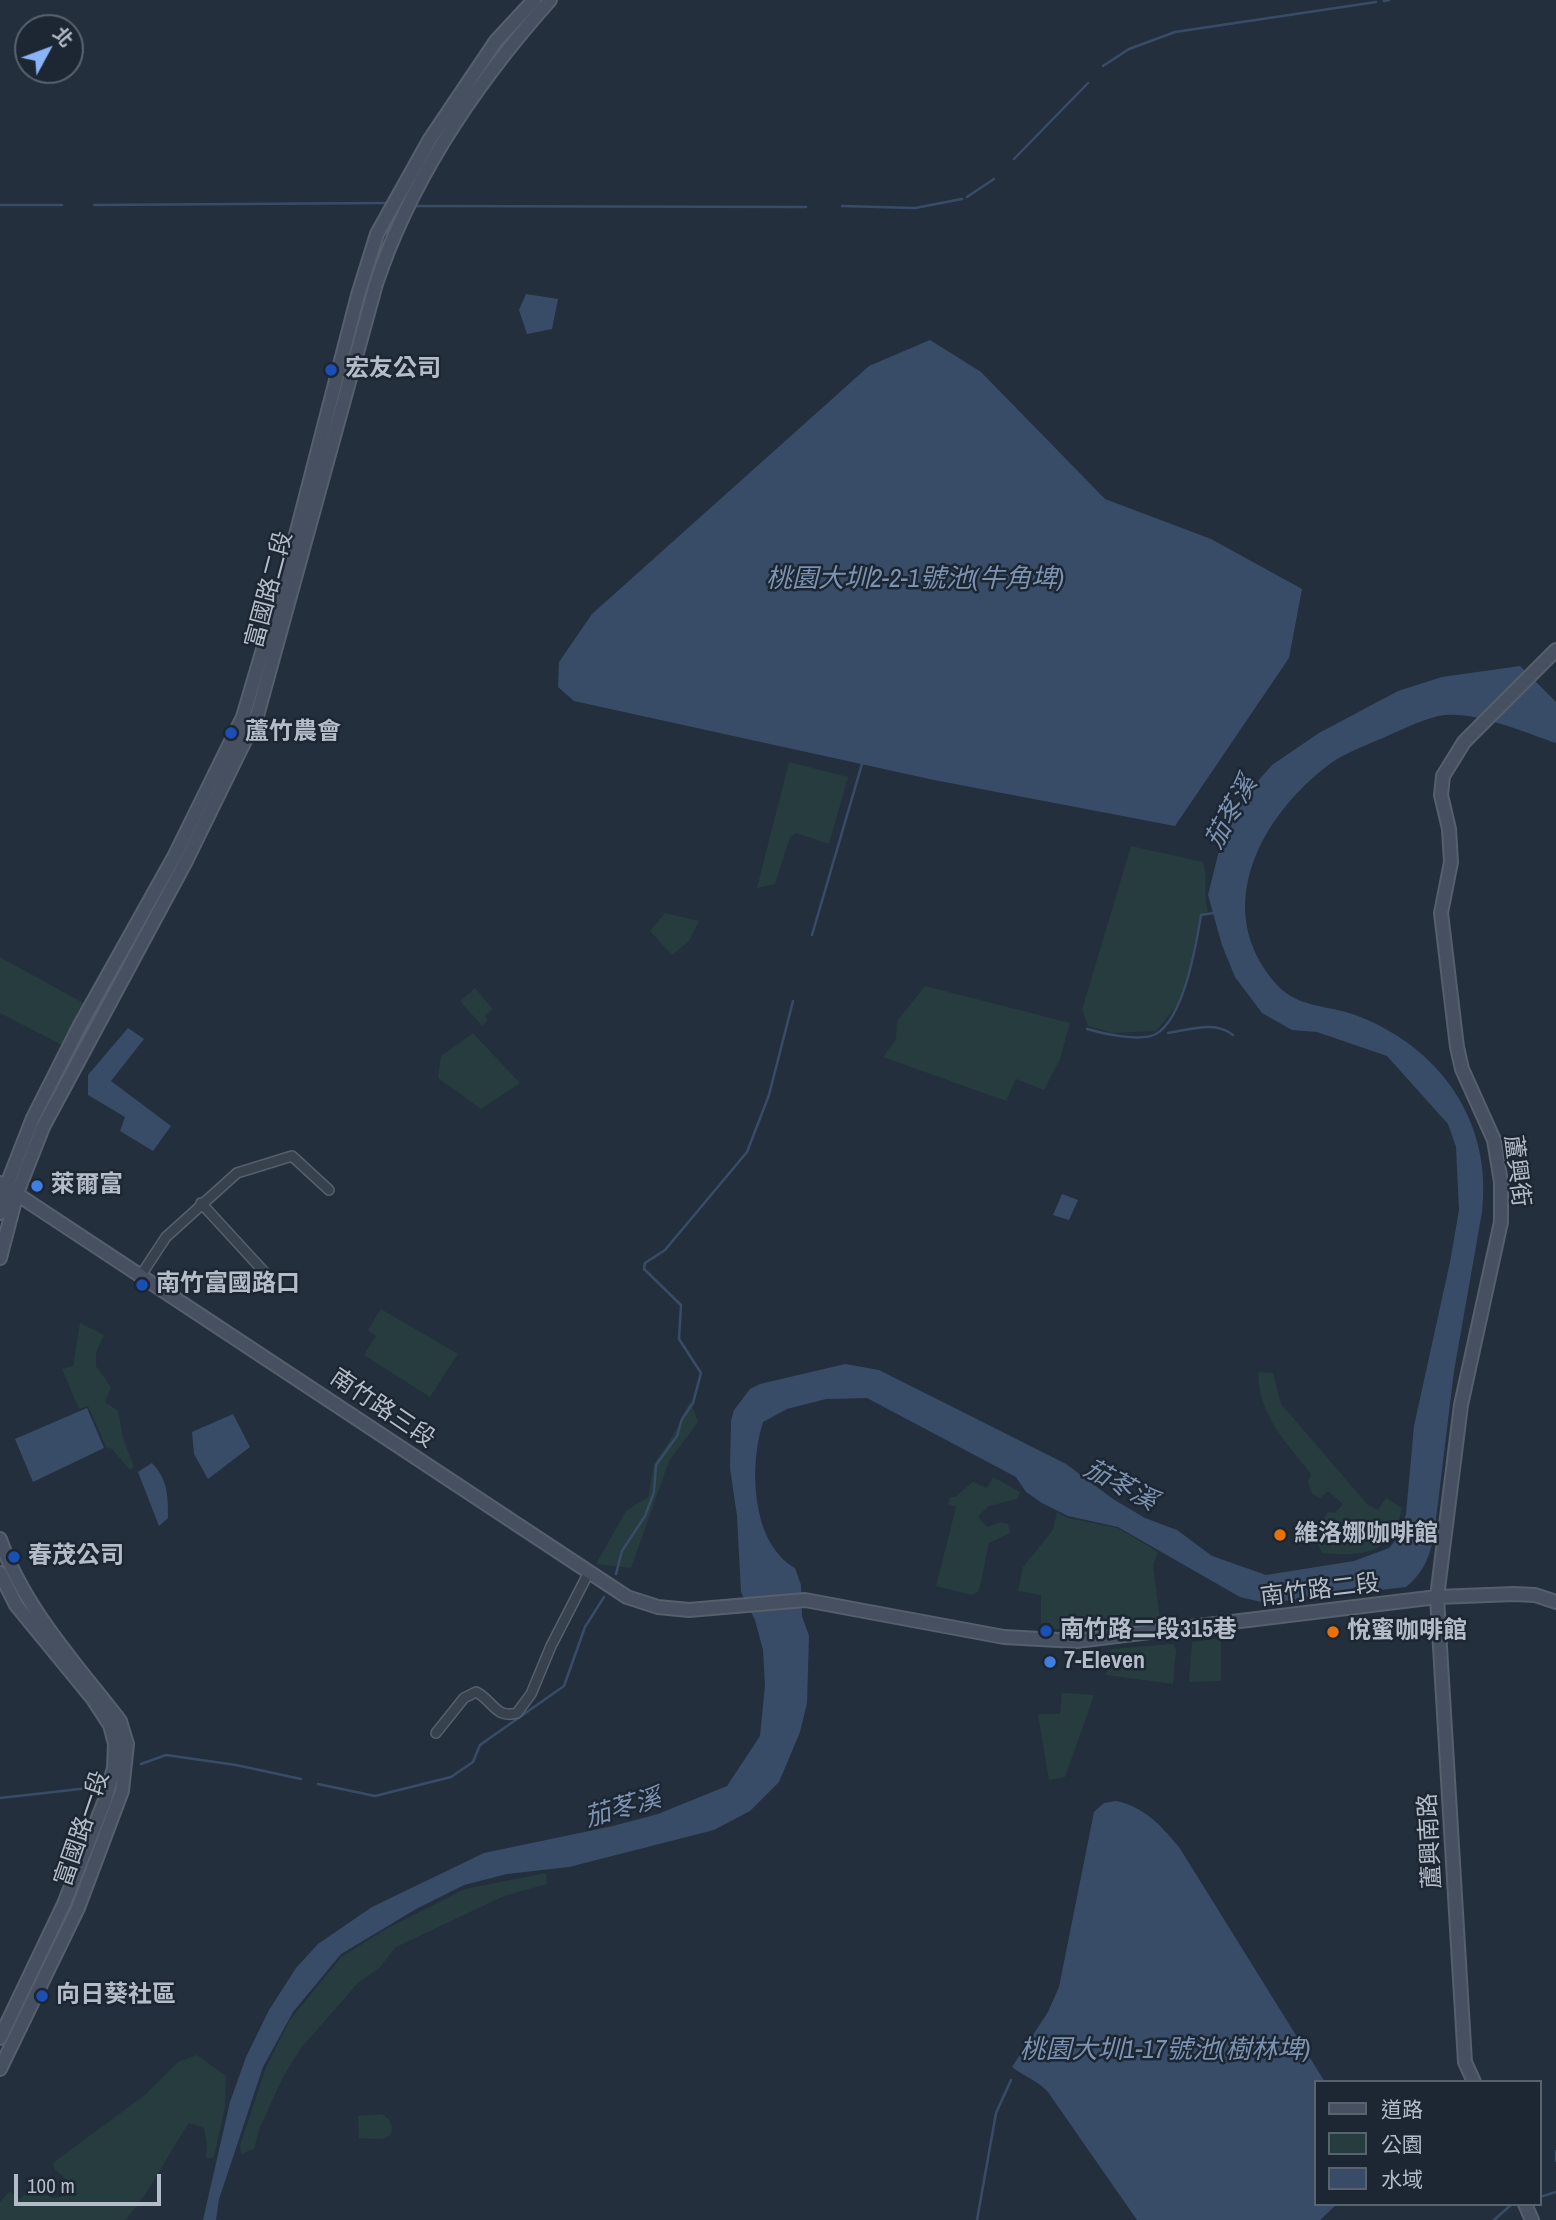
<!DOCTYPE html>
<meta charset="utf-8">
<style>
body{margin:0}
#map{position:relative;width:1556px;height:2220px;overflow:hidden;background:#242f3e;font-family:"Archivo Narrow","Noto Sans TC",sans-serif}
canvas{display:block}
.legend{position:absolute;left:1314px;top:2080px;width:228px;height:126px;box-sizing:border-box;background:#1d2633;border:2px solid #59626f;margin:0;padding:9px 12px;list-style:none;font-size:21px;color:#b4bcc9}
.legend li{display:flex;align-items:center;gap:14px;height:35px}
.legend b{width:35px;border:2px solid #59626f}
.north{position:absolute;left:14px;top:14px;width:70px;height:70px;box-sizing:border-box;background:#1d2633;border:2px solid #59626f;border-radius:50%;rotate:49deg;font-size:19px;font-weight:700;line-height:28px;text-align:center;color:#b4bcc9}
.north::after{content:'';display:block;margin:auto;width:24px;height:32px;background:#8ab4f8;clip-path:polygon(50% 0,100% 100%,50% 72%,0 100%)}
.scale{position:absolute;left:14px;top:2174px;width:147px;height:32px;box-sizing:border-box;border:4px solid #b4bcc9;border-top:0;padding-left:9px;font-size:21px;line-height:24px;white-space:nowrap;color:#b4bcc9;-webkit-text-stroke:5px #1d2633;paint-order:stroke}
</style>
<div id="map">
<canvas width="1556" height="2220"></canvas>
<ul class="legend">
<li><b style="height:9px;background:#465061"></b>道路</li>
<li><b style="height:19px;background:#263c3f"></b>公園</li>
<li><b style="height:19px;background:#394c67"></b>水域</li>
</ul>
<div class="north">北</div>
<div class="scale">100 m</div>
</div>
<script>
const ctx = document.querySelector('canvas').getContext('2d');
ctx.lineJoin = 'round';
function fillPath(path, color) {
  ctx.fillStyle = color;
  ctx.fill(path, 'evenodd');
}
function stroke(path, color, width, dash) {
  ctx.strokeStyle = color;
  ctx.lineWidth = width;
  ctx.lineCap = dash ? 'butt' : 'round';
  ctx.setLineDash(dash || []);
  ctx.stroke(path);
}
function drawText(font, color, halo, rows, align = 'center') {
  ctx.font = font + ' "Archivo Narrow","Noto Sans TC",sans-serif';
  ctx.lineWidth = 5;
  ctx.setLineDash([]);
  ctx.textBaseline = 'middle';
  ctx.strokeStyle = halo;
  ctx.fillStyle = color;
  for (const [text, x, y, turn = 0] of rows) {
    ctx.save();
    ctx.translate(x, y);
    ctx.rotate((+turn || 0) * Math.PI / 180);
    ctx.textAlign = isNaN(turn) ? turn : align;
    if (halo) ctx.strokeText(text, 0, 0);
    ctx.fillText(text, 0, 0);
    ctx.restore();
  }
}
const green = new Path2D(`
 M789,762L848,777L829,844L796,833L790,837L775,884L757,888Z
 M1131,846L1203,862C1208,879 1203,893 1208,912L1200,914L1189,970L1177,1005L1156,1031L1113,1033L1088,1026L1082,1010Z
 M665,913L699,921L690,940L672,955L650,931Z
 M0,957L85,1004L62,1045L0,1013Z
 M925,986L1070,1023L1060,1059L1044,1090L1016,1079L1006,1101L883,1057L896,1039L897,1021Z
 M475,988L493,1009L485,1016L488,1020L482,1026L460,1001Z
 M473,1033L520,1083L481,1109L438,1078L441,1056Z
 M381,1309L458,1354L430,1397L364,1355L376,1336L368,1330Z
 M80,1323L104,1335L96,1353V1366L111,1387L105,1402L118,1411L123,1438L134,1467L130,1470L112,1449L106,1447L88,1406L79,1409L62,1369L73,1366Z
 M1258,1372L1273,1373L1281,1404L1368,1505L1378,1510L1386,1498L1402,1508C1392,1555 1365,1556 1322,1553L1314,1535L1328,1512L1335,1513L1343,1504L1328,1491L1320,1498L1312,1494L1308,1482L1311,1474C1285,1441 1259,1416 1258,1372Z
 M690,1401L698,1422L669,1461L631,1568L596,1564L626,1511L648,1497L654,1464L674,1434Z
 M993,1477L1020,1492L1017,1499L989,1506L978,1516L987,1527L1001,1522L1008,1524L1010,1533L989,1543L979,1591L972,1595L936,1586L956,1507L948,1504L950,1497H955L973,1482L987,1488Z
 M1057,1512L1067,1518L1118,1528L1158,1552L1153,1565L1160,1619L1153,1624L1098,1629H1041V1595L1018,1591L1023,1567L1053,1530Z
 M1221,1638V1681L1189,1682L1192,1642Z
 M1173,1644L1176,1650L1173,1684L1106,1675L1111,1649Z
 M1062,1693L1094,1695L1065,1777L1049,1780L1038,1714H1060Z
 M546,1873L547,1884L504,1896L396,1947L380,1967L358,1983L301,2048L282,2079L259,2130L254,2149L241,2154L240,2145L266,2067L290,2020L341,1957L386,1929L465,1889Z
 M197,2055L226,2076L225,2107L214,2157L206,2159L207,2144L204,2128L189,2123C167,2155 151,2192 125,2220H0V2202L10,2191L20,2199L31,2188L53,2198L68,2195L71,2183L55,2170L53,2163L146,2094L178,2062Z
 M382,2114C391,2120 393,2124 391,2135L382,2139L359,2138L358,2116Z`);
const water = new Path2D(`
 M526,294L558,299L552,329L527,334L519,310Z
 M930,340L981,372L1105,499L1211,539L1302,589L1289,658L1175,826L934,780L574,701L558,687L559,662L592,614L869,366Z
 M1520,666L1556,702V743C1524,732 1471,709 1438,716C1418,721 1397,732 1378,740C1362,747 1345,753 1331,763C1261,815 1209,909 1277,985C1298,1008 1328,1005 1355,1015C1439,1046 1493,1121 1482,1212L1454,1371L1434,1536C1429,1558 1424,1572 1406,1587L1266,1603L1240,1597L1118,1527L1068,1516L1042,1503L1026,1492L1016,1477L867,1398L826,1399L787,1409L763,1422C749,1466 751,1543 795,1568L801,1585L802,1616L809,1636L807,1703L800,1732L779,1782L750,1811L714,1830L569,1867L507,1874L464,1885L416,1909L341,1954L293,2012L263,2067L219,2199L216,2220H203L230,2102L246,2057L269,2010L296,1968L318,1944L372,1907L484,1853L613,1826L658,1814L727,1786L760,1736L765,1685L763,1650L755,1620L741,1592L737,1516L730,1468L731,1421L734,1410L750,1389L760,1384L845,1364L879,1370L1066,1464L1113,1499L1145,1518L1177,1530L1212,1556L1266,1575L1354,1561L1389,1548L1399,1536L1406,1514L1414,1426L1450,1262L1459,1210L1456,1147L1448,1124L1387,1056L1317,1032L1292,1030L1262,1013L1235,977L1222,945L1208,895L1223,835L1243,798L1272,765L1319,733L1398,691L1442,677Z
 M128,1028L144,1039L111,1081L171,1126L153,1151L120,1131L125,1117L88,1095V1075Z
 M1062,1194L1078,1200L1069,1220L1053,1215Z
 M87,1408L104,1448L33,1482L15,1439Z
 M233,1414L250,1447L208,1479L194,1454L192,1432Z
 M152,1463C168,1480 168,1496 168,1518L159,1526L138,1472Z
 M1116,1801C1145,1807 1160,1825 1179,1847L1325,2082H1316V2204H1337L1320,2220H1137L1048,2092C1037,2080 1025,2077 1012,2067L1048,2012L1059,1987L1094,1812L1104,1803Z`);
const stream = new Path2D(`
 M1384,1L1389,0
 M1103,66L1129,49L1175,32L1376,2
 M1014,159L1088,83
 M967,197L994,179
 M0,205H62
 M94,205L385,203
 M417,206L806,207
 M842,206L915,208L962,199
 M812,935L862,764
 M1087,1029C1104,1034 1140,1042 1156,1034C1184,1018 1196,945 1201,915L1213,913
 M1168,1033C1189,1030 1215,1020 1233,1035
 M616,1574L622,1551L645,1516L654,1492L656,1465L677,1436L682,1419L693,1403L701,1373L679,1339L681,1305L644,1269L645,1263L665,1250L747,1152L769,1095L793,1001
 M141,1764L166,1755L236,1765L301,1779
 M318,1784L375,1796L451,1777L473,1762L480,1745L564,1686L585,1627L604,1597
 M0,1798L98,1787
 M1556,2151V2161
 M1540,2197L1556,2192
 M977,2220L996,2113L1011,2080
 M1494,2220L1512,2204`);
const street = new Path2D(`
 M201,1203L268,1276
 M141,1275L166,1237L237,1173L292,1156L329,1190
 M436,1733L464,1698L476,1692C493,1700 495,1719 517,1713L531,1694L551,1646L589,1572`);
const secondary = new Path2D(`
 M0,1183L627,1597L658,1607L689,1610L805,1600L1004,1637L1076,1641L1437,1597L1514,1594L1535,1595L1556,1602
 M0,1213L6,1187L33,1118L79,1027L174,857L243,717L291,554L358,295L377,234L430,139L496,41L534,0
 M0,1258L17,1193L43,1127L185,863L257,716L376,284C411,179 477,82 550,0
 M0,1539C23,1607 77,1665 120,1721L127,1744L122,1791L78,1908L0,2069
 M0,1573L16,1605L93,1699L110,1725L115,1744L114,1768L105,1800L64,1904L0,2038
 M1474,2082L1465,2062L1437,1597L1461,1405L1501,1222V1182L1494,1140L1462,1069L1457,1047L1441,913L1451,862L1449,829L1441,795L1443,776L1464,742L1556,650
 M1525,2204L1532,2220`);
const markers = [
 [331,370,7,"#1a4fb4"],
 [231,733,7,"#1a4fb4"],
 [37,1186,7,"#3f7fe0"],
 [142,1285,7,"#1a4fb4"],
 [1280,1535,7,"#e8710a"],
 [14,1557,7,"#1a4fb4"],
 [1046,1631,7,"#1a4fb4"],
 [1333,1632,7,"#e8710a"],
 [1050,1662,7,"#3f7fe0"],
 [42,1996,7,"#1a4fb4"]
];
const poiNames = [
 ["宏友公司",345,370],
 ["蘆竹農會",245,733],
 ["萊爾富",51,1186],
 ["南竹富國路口",156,1285],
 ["維洛娜咖啡館",1294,1535],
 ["春茂公司",28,1557],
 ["南竹路二段315巷",1060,1631],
 ["悅蜜咖啡館",1347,1632],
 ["7-Eleven",1064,1662],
 ["向日葵社區",56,1996]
];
const streetNames = [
 ["富國路二段",270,590,-75],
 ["蘆興街",1516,1171,83],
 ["南竹路三段",382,1409,34],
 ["南竹路二段",1320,1591,-7],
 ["富國路一段",83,1829,-71],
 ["蘆興南路",1431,1841,-93]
];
const waterNames = [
 ["桃園大圳2-2-1號池(牛角埤)",915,580],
 ["茄苳溪",1232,813,-61],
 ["茄苳溪",1120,1486,28],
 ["茄苳溪",623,1809,-16],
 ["桃園大圳1-17號池(樹林埤)",1165,2051]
];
fillPath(green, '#263c3f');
fillPath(water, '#394c67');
stroke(stream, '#394c67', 2.5);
stroke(street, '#565f6c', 12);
stroke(secondary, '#565f6c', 16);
stroke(street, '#38414e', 9);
stroke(secondary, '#465061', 12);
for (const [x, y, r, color] of markers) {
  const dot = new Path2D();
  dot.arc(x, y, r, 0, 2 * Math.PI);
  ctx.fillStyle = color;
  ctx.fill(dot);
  stroke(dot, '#1d2633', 2.5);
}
drawText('bold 24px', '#b4bcc9', '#1d2633', poiNames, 'left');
drawText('24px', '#b4bcc9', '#1d2633', streetNames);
drawText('italic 26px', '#7c92b1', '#1d2633', waterNames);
</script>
